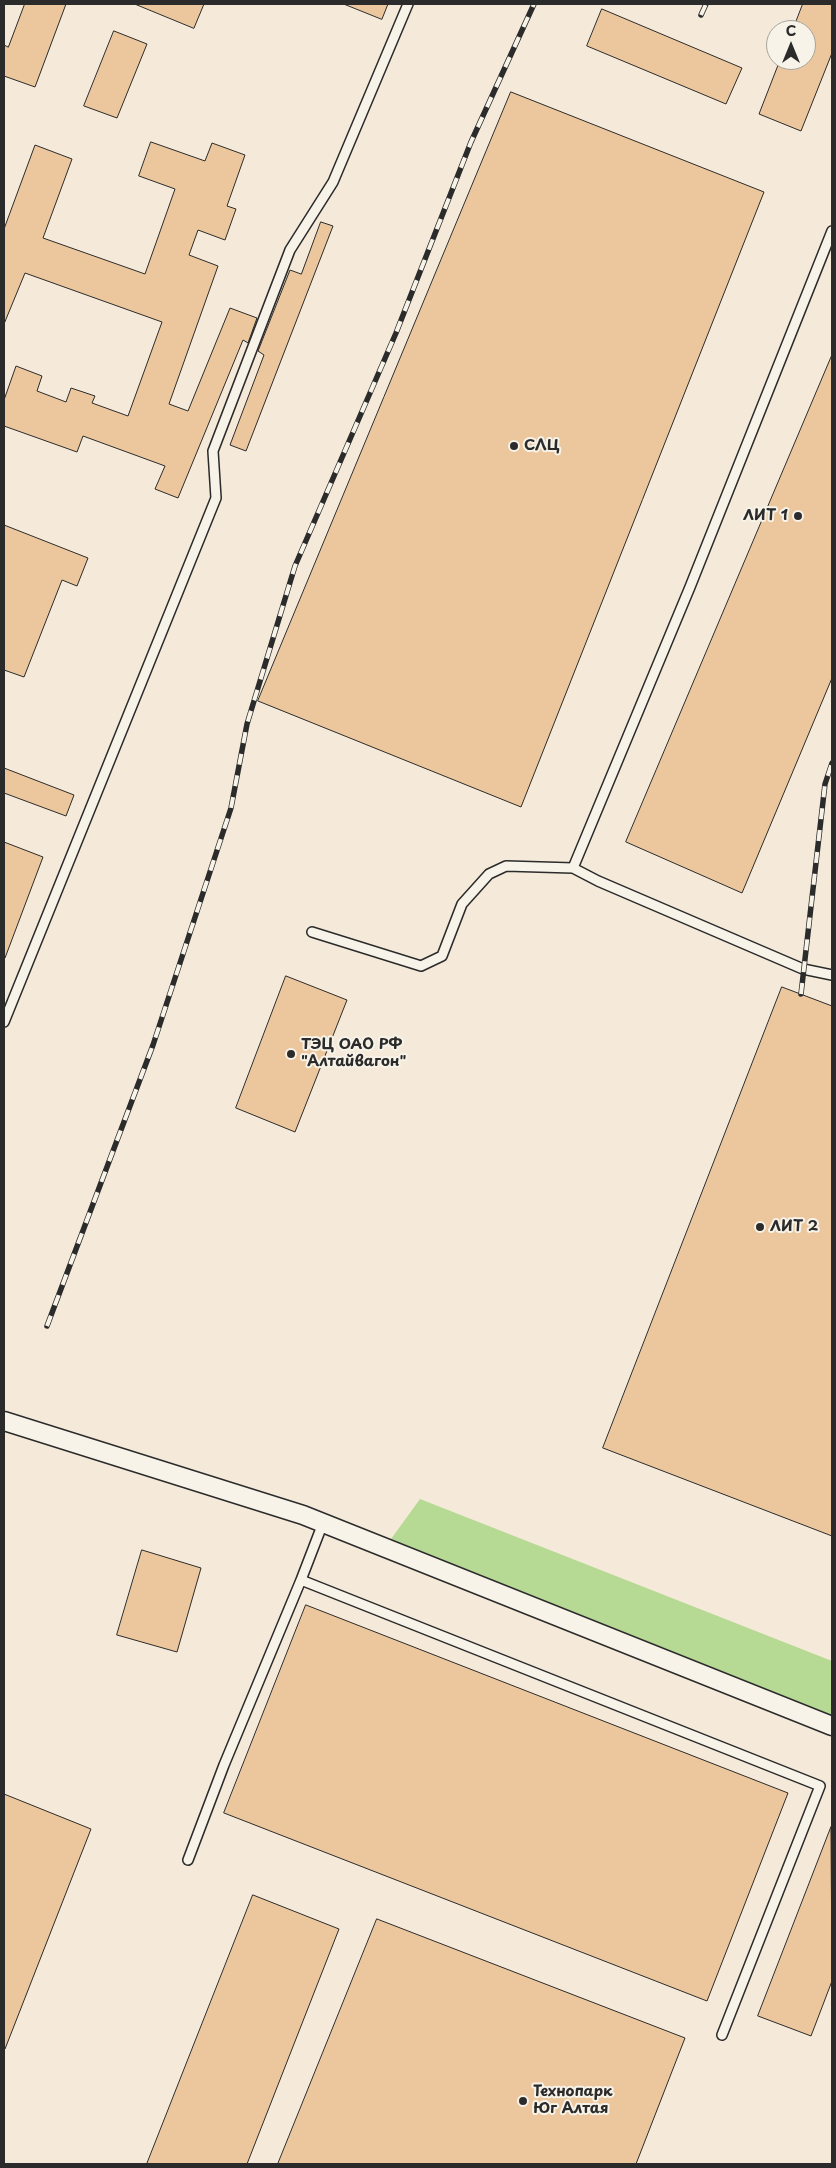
<!DOCTYPE html>
<meta charset="utf-8">
<style>
body{margin:0}
#map{position:relative;width:836px;height:2168px;overflow:hidden;background:#f5ead9;font-family:"Playpen Sans",sans-serif}
canvas{display:block}
.frame{position:absolute;inset:0;border:5px solid #2b2b2b;pointer-events:none}
.north{position:absolute;left:766px;top:20px;width:50px;height:50px;box-sizing:border-box;background:#f7f3e8;border:1px solid #a5a39c;border-radius:50%;rotate:0deg;font-size:14px;font-weight:700;line-height:20px;text-align:center;color:#2b2b2b}
.north::after{content:'';display:block;margin:auto;width:18px;height:22px;background:#2b2b2b;clip-path:polygon(50% 0,100% 100%,50% 72%,0 100%)}
</style>
<div id="map">
<canvas width="836" height="2168"></canvas>
<div class="frame"></div>
<div class="north">С</div>
</div>
<script>
const ctx = document.querySelector('canvas').getContext('2d');
ctx.lineJoin = 'round';
function fillPath(path, color) {
  ctx.fillStyle = color;
  ctx.fill(path, 'evenodd');
}
function stroke(path, color, width, dash) {
  ctx.strokeStyle = color;
  ctx.lineWidth = width;
  ctx.lineCap = dash ? 'butt' : 'round';
  ctx.setLineDash(dash || []);
  ctx.stroke(path);
}
function drawText(font, color, halo, rows, align = 'center') {
  ctx.font = font + ' "Playpen Sans",sans-serif';
  ctx.lineWidth = 4;
  ctx.setLineDash([]);
  ctx.textBaseline = 'middle';
  ctx.strokeStyle = halo;
  ctx.fillStyle = color;
  for (const [text, x, y, turn = 0] of rows) {
    ctx.save();
    ctx.translate(x, y);
    ctx.rotate((+turn || 0) * Math.PI / 180);
    ctx.textAlign = isNaN(turn) ? turn : align;
    if (halo) ctx.strokeText(text, 0, 0);
    ctx.fillText(text, 0, 0);
    ctx.restore();
  }
}
const green = new Path2D(`
 M420,1499L832,1661V1715L391,1539Z`);
const building = new Path2D(`
 M25,4H66L35,87L4,76V45L8,47Z
 M135,4H204L194,28Z
 M344,4H388L382,19Z
 M803,4H832V53L801,131L759,114L780,60H806V30H793Z
 M602,9L742,68L726,104L587,46Z
 M114,31L147,44L117,118L84,106Z
 M511,92L764,192L521,807L258,701Z
 M151,142L205,161L212,143L245,155L227,206L236,209L225,240L198,230L189,255L218,266L169,404L188,411L230,308L257,318L248,343L243,340L178,498L155,489L165,466L83,436L77,452L4,426V400L16,366L42,376L37,391L66,402L71,388L95,396L92,403L128,416L162,322L25,273L4,324V229L35,145L72,159L43,238L145,274L175,189L139,176Z
 M321,222L333,226L246,451L230,445L264,355L258,351L290,270L301,274Z
 M832,355V678L742,893L626,842Z
 M4,525L88,558L77,586L62,580L24,677L4,670Z
 M4,768L74,795L66,816L4,793Z
 M4,842L43,857L5,958H4Z
 M286,976L347,1000L295,1132L236,1108Z
 M782,987L832,1006V1536L603,1448Z
 M142,1550L201,1568L177,1652L117,1635Z
 M306,1605L788,1793L707,2001L224,1813Z
 M4,1794L91,1829L5,2049H4Z
 M831,1827L832,1981L811,2036L758,2016Z
 M253,1895L339,1929L247,2164H147Z
 M377,1919L685,2038L636,2164H278Z`);
const lane = new Path2D(`
 M832,231L690,587L573,868L598,881L803,969L832,975
 M312,932L421,966L442,956L462,904L489,874L506,866L573,868
 M4,1022L216,498L213,451L290,250L333,182L408,4
 M323,1523L301,1580L820,1786L722,2035
 M188,1860L224,1765L301,1580`);
const street = new Path2D(`
 M4,1421L303,1515L832,1726`);
const rail = new Path2D(`
 M701,15L706,4
 M801,994L825,784L832,763
 M47,1326L153,1045L231,808L247,724L295,566L396,333L471,142L534,4`);
const markers = [
 [514,446,5,"#2b2b2b"],
 [798,516,5,"#2b2b2b"],
 [291,1054,5,"#2b2b2b"],
 [760,1227,5,"#2b2b2b"],
 [523,2101,5,"#2b2b2b"]
];
const poiNames = [
 ["СЛЦ",524,446],
 ["ЛИТ 1",788,516,"right"],
 ["ТЭЦ ОАО РФ",301,1045],
 ["\"Алтайвагон\"",301,1062],
 ["ЛИТ 2",770,1227],
 ["Технопарк",533,2092],
 ["Юг Алтая",533,2109]
];
fillPath(green, '#b6d993');
fillPath(building, '#ecc79d');
stroke(building, '#2b2b2b', 1);
stroke(lane, '#2b2b2b', 12);
stroke(street, '#2b2b2b', 21);
stroke(lane, '#f7f3e8', 9);
stroke(street, '#f7f3e8', 18);
stroke(rail, '#2b2b2b', 5.5);
stroke(rail, '#f7f3e8', 4, [11]);
for (const [x, y, r, color] of markers) {
  const dot = new Path2D();
  dot.arc(x, y, r, 0, 2 * Math.PI);
  ctx.fillStyle = color;
  ctx.fill(dot);
  stroke(dot, '#f7f3e8', 2);
}
drawText('bold 15px', '#2b2b2b', '#f7f3e8', poiNames, 'left');
</script>
